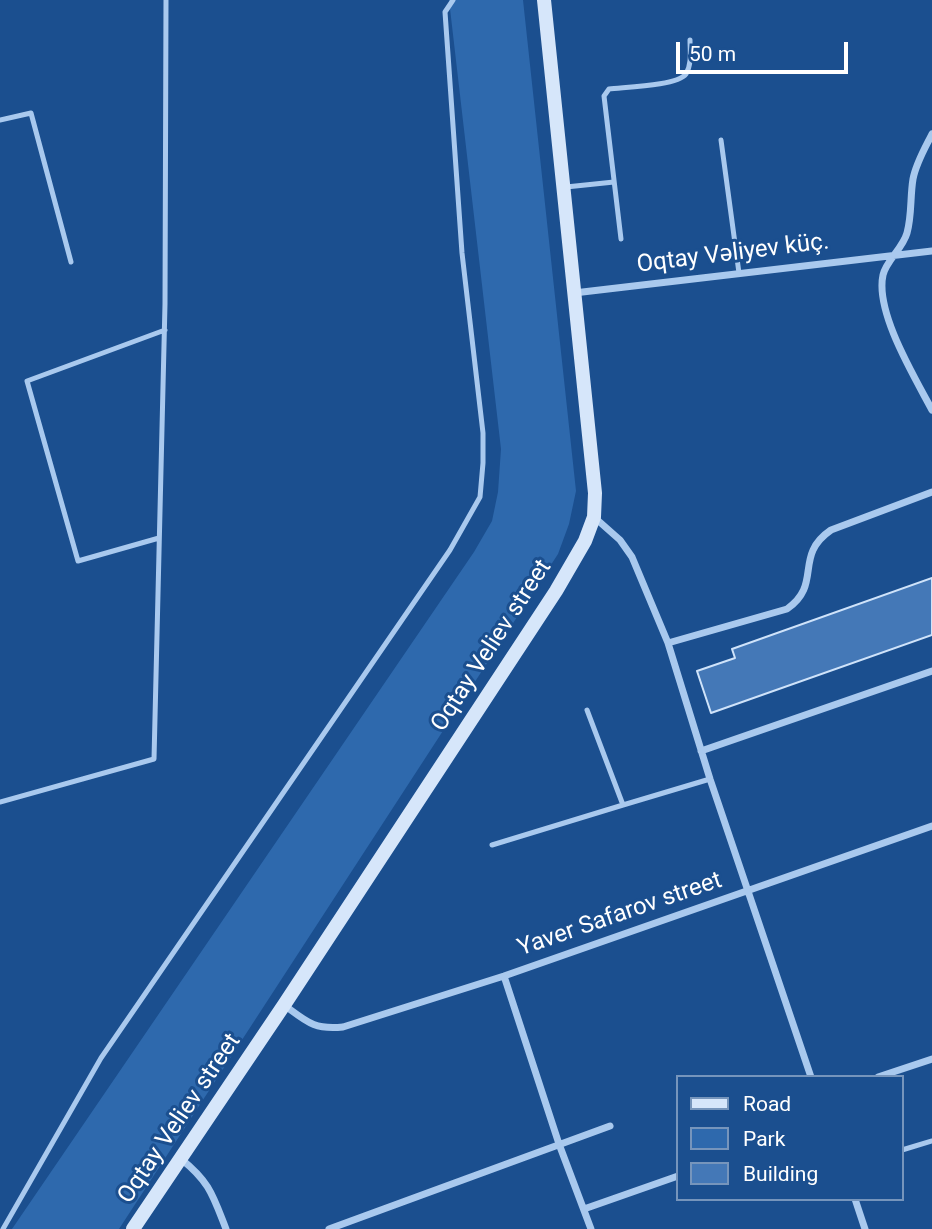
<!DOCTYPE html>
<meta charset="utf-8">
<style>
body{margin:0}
#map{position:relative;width:932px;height:1229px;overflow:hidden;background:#1b4f8f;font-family:Roboto,sans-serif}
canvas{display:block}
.legend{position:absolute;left:676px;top:1075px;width:228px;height:126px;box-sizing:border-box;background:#1b4f8f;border:2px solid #7695bc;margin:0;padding:9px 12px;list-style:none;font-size:21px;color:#fff}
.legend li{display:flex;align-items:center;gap:14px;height:35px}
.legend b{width:35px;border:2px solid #7695bc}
.scale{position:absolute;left:676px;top:42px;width:172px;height:32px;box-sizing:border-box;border:4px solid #fff;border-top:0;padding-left:9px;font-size:21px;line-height:24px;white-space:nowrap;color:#fff;-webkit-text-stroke:5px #1b4f8f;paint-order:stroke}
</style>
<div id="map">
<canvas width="932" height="1229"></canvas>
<ul class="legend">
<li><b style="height:9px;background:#d6e6fa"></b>Road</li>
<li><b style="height:19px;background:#2e69ad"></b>Park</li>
<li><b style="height:19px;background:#4478b7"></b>Building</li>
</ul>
<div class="scale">50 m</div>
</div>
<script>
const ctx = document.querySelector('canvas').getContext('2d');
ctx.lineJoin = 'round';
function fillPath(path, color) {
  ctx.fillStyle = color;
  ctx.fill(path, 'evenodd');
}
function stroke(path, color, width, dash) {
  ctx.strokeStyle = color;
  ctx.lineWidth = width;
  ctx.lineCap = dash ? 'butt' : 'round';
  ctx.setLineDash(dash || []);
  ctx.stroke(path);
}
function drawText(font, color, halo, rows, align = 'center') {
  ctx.font = font + ' Roboto,sans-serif';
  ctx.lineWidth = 6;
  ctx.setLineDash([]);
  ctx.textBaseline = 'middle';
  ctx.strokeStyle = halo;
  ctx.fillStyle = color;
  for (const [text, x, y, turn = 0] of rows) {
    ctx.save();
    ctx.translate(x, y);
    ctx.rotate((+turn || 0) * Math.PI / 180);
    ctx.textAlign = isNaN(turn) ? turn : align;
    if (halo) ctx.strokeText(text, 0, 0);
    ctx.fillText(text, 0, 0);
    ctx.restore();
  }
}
const green = new Path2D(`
 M449,0H523L576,491L569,524L558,554L119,1229H12L474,552L492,521L498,492L501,449Z`);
const building = new Path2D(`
 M932,578V635L711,713L697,671L735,658L732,649Z`);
const lane = new Path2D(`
 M0,120L31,113L71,262
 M721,140L739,273
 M566,187L614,182
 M621,239L604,96L609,89C625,87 677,86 686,74C692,64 690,51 690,40
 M159,538L78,561L27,381L165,330
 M0,802L154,759L165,304L166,0
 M623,805L710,779
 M492,845L623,805L587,710
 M902,1150L932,1141
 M3,1229L101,1058L450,550L480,497L483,463V433L462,253L445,12L453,0`);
const street = new Path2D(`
 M932,134C925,148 916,163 913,179C910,197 912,215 907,233C903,248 886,261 883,275C875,312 914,376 932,410
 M574,293L932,251
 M594,517L620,540L632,557L668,643L710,779L811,1077
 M668,643L787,609C823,584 793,556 831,530L932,492
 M701,751L932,671
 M504,976L559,1144L591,1229
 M284,1005C307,1022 314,1030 343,1027L504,976L932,826
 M878,1077L932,1059
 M181,1159C210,1182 213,1196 226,1229
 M855,1199L865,1229
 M584,1209L678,1176
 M329,1229L610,1126`);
const secondary = new Path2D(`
 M133,1229L284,1005L556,591L585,541L594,517L595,493L544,0`);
const streetNames = [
 ["Oqtay Vəliyev küç.",733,254,-7],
 ["Oqtay Veliev street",492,646,-57],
 ["Yaver Safarov street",620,915,-19],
 ["Oqtay Veliev street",180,1119,-56]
];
fillPath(green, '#2e69ad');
fillPath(building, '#4478b7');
stroke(building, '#cfe3fa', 2);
stroke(lane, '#a9c9ee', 5);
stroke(street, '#a9c9ee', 7);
stroke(secondary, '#d6e6fa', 14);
drawText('24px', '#fff', '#1b4f8f', streetNames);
</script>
